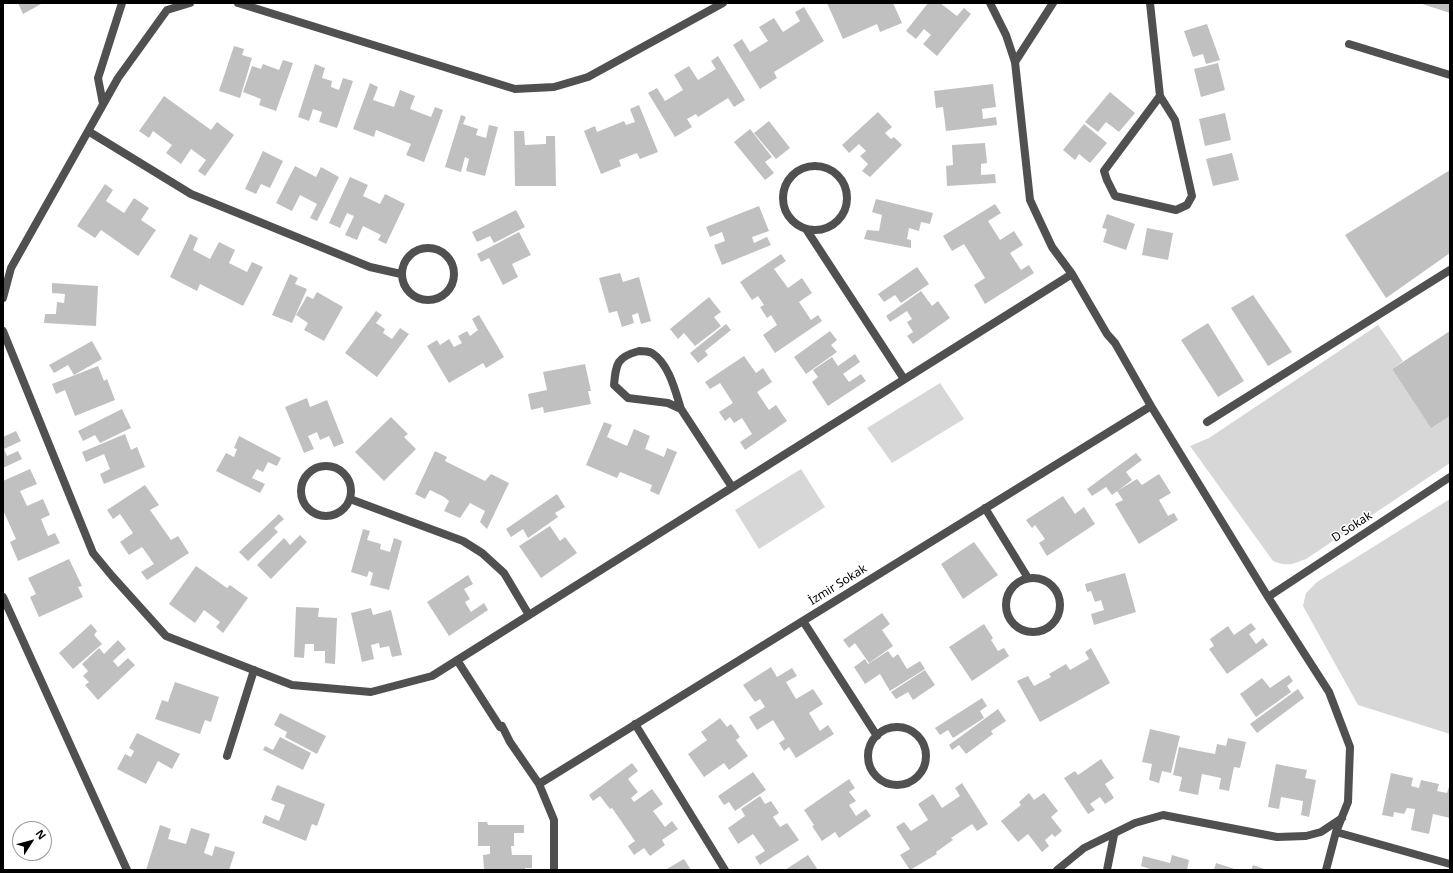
<!DOCTYPE html>
<meta charset="utf-8">
<style>
body{margin:0}
#map{position:relative;width:1453px;height:873px;overflow:hidden;background:#fff;font-family:"Noto Sans",sans-serif}
canvas{display:block}
.frame{position:absolute;inset:0;border:4px solid #000;pointer-events:none}
.north{position:absolute;left:12px;top:821px;width:40px;height:40px;box-sizing:border-box;background:#fff;border:1px solid #999;border-radius:50%;rotate:54deg;font-size:11px;font-weight:700;line-height:16px;text-align:center;color:#000}
.north::after{content:'';display:block;margin:auto;width:14px;height:18px;background:#000;clip-path:polygon(50% 0,100% 100%,50% 72%,0 100%)}
</style>
<div id="map">
<canvas width="1453" height="873"></canvas>
<div class="frame"></div>
<div class="north">N</div>
</div>
<script>
const ctx = document.querySelector('canvas').getContext('2d');
ctx.lineJoin = 'round';
function fillPath(path, color) {
  ctx.fillStyle = color;
  ctx.fill(path, 'evenodd');
}
function stroke(path, color, width, dash) {
  ctx.strokeStyle = color;
  ctx.lineWidth = width;
  ctx.lineCap = dash ? 'butt' : 'round';
  ctx.setLineDash(dash || []);
  ctx.stroke(path);
}
function drawText(font, color, halo, rows, align = 'center') {
  ctx.font = font + ' "Noto Sans",sans-serif';
  ctx.lineWidth = 3;
  ctx.setLineDash([]);
  ctx.textBaseline = 'middle';
  ctx.strokeStyle = halo;
  ctx.fillStyle = color;
  for (const [text, x, y, turn = 0] of rows) {
    ctx.save();
    ctx.translate(x, y);
    ctx.rotate((+turn || 0) * Math.PI / 180);
    ctx.textAlign = isNaN(turn) ? turn : align;
    if (halo) ctx.strokeText(text, 0, 0);
    ctx.fillText(text, 0, 0);
    ctx.restore();
  }
}
const green = new Path2D(`
 M1378,325L1403,361L1392,369L1431,427L1450,416V463L1306,559C1293,564 1287,567 1273,561L1190,446L1209,438Z
 M940,383L964,419L892,463L867,428Z
 M801,469L825,507L759,549L735,510Z
 M1450,499V734L1358,705L1303,606L1306,593L1317,582Z`);
const building = new Path2D(`
 M18,3H43L23,14Z
 M827,3H893L902,23L880,32L877,24L843,39Z
 M928,3H940L957,16L964,8L971,14L937,56L923,44L931,35L924,29L916,39L906,31Z
 M1419,3H1450V13Z
 M804,7L824,41L774,72L777,78L760,89L733,45L742,39L750,52L768,41L759,27L774,18L783,32L800,21L795,12Z
 M1207,24L1220,60L1206,64L1203,54L1193,57L1184,31Z
 M234,46L244,49L242,55L252,58L240,98L219,91Z
 M718,56L745,100L734,107L728,98L698,117L696,114L687,119L692,127L675,137L648,93L657,88L665,101L683,90L674,75L689,66L698,80L716,69L711,61Z
 M283,60L293,63L276,111L259,105L261,99L243,92L252,66L261,69L263,64L279,70Z
 M1218,63L1225,90L1201,97L1194,69Z
 M315,64L325,68L322,78L332,81L331,87L339,90L343,78L353,81L337,128L319,122L322,112L313,109L309,121L298,117Z
 M370,83L378,87L373,100L394,107L400,90L415,96L410,109L431,117L435,107L443,110L424,162L406,155L411,144L376,130L374,137L353,129Z
 M993,84L996,107L982,109L983,119L996,117L997,125L946,131L943,107L936,108L934,91Z
 M1110,92L1135,113L1119,132L1106,122L1098,132L1085,122Z
 M164,96L211,130L217,122L234,135L205,176L198,171L206,160L191,149L181,164L166,153L172,145L153,131L149,138L139,131Z
 M639,105L658,152L640,159L637,153L619,160L621,166L601,174L584,131L595,126L597,132L624,121L626,125L635,122L630,109Z
 M878,112L892,127L885,133L891,139L894,137L902,145L870,177L862,171L868,164L860,156L866,151L859,144L849,153L842,145Z
 M1225,113L1231,140L1205,146L1199,119Z
 M461,115L466,117L463,124L478,129L476,135L486,138L489,125L498,127L485,176L466,171L469,159L465,157L461,172L445,167Z
 M769,121L790,148L776,159L754,133Z
 M1084,124L1107,143L1090,163L1079,154L1075,160L1063,150Z
 M750,129L772,157L765,162L774,173L765,180L734,142Z
 M514,131H524L525,145L546,144V136H555L556,186H515Z
 M985,143L987,163L981,164V175L995,174L996,183L947,186L946,166L953,165L952,145Z
 M263,151L283,161L270,188L261,184L256,194L245,189Z
 M1232,153L1239,180L1213,186L1206,159Z
 M295,166L316,177L321,167L339,177L317,221L310,218L317,204L300,195L292,211L276,203Z
 M1450,170V253L1386,298L1345,235Z
 M350,177L368,185L363,196L380,204L385,194L405,204L386,244L378,240L381,235L363,226L357,240L345,235L354,216L347,213L340,228L329,223Z
 M105,184L113,190L106,201L124,213L134,198L149,208L141,220L156,230L138,256L101,230L95,238L77,226Z
 M876,199L933,213L930,224L921,222L919,231L909,228L907,239L911,240V248L864,239L867,230L879,231L882,215L872,212Z
 M995,204L1001,213L988,221L1000,240L1014,231L1023,245L1010,253L1021,270L1029,265L1034,273L985,304L974,285L985,278L964,244L952,251L943,236Z
 M759,206L769,231L752,237L754,243L767,237L771,245L722,265L714,245L725,241L722,232L710,237L706,227Z
 M516,210L525,227L494,243L490,236L477,242L472,232Z
 M1107,214L1135,224L1126,250L1103,242L1107,229L1102,228Z
 M1147,228L1173,233L1168,260L1142,255Z
 M519,232L531,255L512,264L518,277L503,285L489,258L481,262L477,254Z
 M190,234L198,238L193,250L210,259L219,242L235,250L229,263L247,272L252,262L263,267L243,306L200,284L197,291L170,277Z
 M781,254L786,261L774,269L788,288L802,278L812,293L799,302L811,320L818,315L822,321L775,353L763,335L777,325L771,315L767,318L760,307L764,305L758,296L752,300L740,282Z
 M917,267L929,284L901,303L895,295L884,302L878,294Z
 M620,273L623,282L639,277L651,321L641,324L638,313L632,315L634,323L622,327L617,311L609,313L599,278Z
 M290,274L298,278L295,284L307,289L292,323L272,315Z
 M52,283L98,286L96,326L44,323L45,314H56L57,302L64,303L65,294L52,293Z
 M921,291L932,306L938,301L950,318L913,344L907,336L913,332L907,322L912,319L907,311L890,322L886,316Z
 M317,292L343,307L324,341L304,330L308,323L296,315L307,296L313,299Z
 M1253,295L1292,352L1268,366L1231,308Z
 M709,297L721,312L714,317L721,326L695,346L684,333L678,339L670,329Z
 M376,311L382,315L376,323L385,329L383,333L392,339L400,328L409,334L377,377L345,353Z
 M479,315L504,357L486,368L483,363L449,383L427,346L437,340L440,345L449,339L454,347L462,343L458,336L467,331L470,336L478,330L472,319Z
 M1208,323L1244,381L1218,397L1181,340Z
 M726,324L731,330L705,351L708,355L698,363L690,353Z
 M830,331L837,340L831,345L837,352L806,374L794,357Z
 M1450,331V416L1431,428L1392,369Z
 M92,341L102,359L74,375L68,365L54,373L49,365Z
 M855,354L860,362L843,374L849,382L861,374L866,381L828,406L812,382L818,377L813,370L832,357L838,366Z
 M744,356L756,373L763,368L772,382L757,392L769,410L776,405L787,421L745,450L740,442L752,434L742,418L734,423L730,417L725,421L719,412L733,403L720,383L710,389L705,382Z
 M585,364L591,391H588L591,404L544,413L543,407L531,410L528,394L547,390L543,372Z
 M98,366L104,381L107,379L115,400L75,416L65,390L56,394L52,384Z
 M307,398L310,407L327,400L344,443L334,447L329,436L320,440L317,432L308,436L314,449L304,453L285,407Z
 M122,409L131,428L100,443L95,435L83,441L78,431Z
 M391,417L408,434L404,437L416,449L384,481L355,452Z
 M604,422L612,425L607,437L627,446L634,429L650,436L645,449L664,457L667,448L677,452L659,495L650,491L652,485L620,472L617,478L586,465Z
 M16,431L21,441L4,449L7,456L18,451L22,459L3,468V437Z
 M125,434L131,450L137,447L145,467L104,484L100,474L110,469L104,454L86,462L82,452Z
 M239,436L281,458L277,466L268,462L263,472L257,469L252,478L265,484L260,493L216,471L226,453L234,457L237,449L234,448Z
 M435,451L447,457L445,461L485,481L491,474L509,483L487,529L480,522L485,511L470,503L460,518L444,511L449,501L444,497L430,490L425,499L415,494Z
 M1136,453L1142,460L1126,472L1132,480L1112,495L1106,487L1092,496L1087,489Z
 M30,469L37,484L20,491L27,506L43,499L50,515L41,519L48,536L55,533L60,543L18,561L10,542L16,539L3,510V481Z
 M1159,474L1171,493L1159,500L1168,516L1174,513L1178,520L1139,544L1115,504L1123,500L1117,491L1137,479L1142,485Z
 M145,485L159,505L150,510L171,540L178,536L189,553L147,580L141,572L154,564L142,547L129,555L120,542L133,533L120,514L113,519L107,510Z
 M557,494L565,507L555,513L558,517L528,538L523,529L511,537L506,529Z
 M1063,496L1075,514L1084,507L1095,524L1047,556L1039,543L1045,539L1035,525L1032,528L1026,520Z
 M279,514L284,519L274,528L278,532L248,561L239,552Z
 M550,526L560,541L565,537L577,553L541,578L519,546Z
 M363,529L370,531L367,540L381,544L380,549L390,552L394,538L402,541L389,590L370,585L373,573L369,571L367,577L351,572Z
 M300,535L307,542L271,579L257,565L284,538L290,545Z
 M974,542L998,575L963,599L941,564Z
 M69,559L82,586L78,587L83,597L39,617L30,597L36,594L28,578Z
 M196,566L227,588L230,585L248,598L223,633L216,627L220,622L204,610L195,623L169,604Z
 M1125,573L1136,612L1094,625L1091,614L1104,610L1101,600L1095,602L1091,591L1087,592L1085,584Z
 M468,575L473,584L464,589L470,599L465,602L471,612L484,603L488,610L449,636L427,602Z
 M296,607L319,608L318,617L337,618L335,664L325,663V651H314V644H305L304,658L294,657Z
 M371,608L373,615L391,610L402,655L392,657L389,646L380,648L379,643L371,645L374,659L362,662L351,613Z
 M882,613L890,624L882,630L893,646L869,663L855,643L849,648L843,640Z
 M1251,623L1256,629L1249,634L1256,644L1263,638L1268,645L1227,674L1209,649L1214,646L1210,639L1228,626L1234,635Z
 M91,624L97,631L94,635L102,644L73,669L59,653Z
 M984,624L993,638L991,640L998,651L1004,648L1009,656L972,681L949,647Z
 M118,640L126,649L113,661L118,667L128,658L135,665L98,700L85,685L89,682L83,676L88,671L82,664L99,648L104,654Z
 M1091,648L1110,683L1040,722L1017,681L1028,676L1034,686L1051,677L1049,674L1066,664L1070,670L1089,659L1085,652Z
 M888,651L893,658L898,654L907,669L920,661L925,669L890,691L880,674L865,684L854,667L865,659L868,664Z
 M771,667L777,677L792,668L797,676L786,682L796,699L813,689L823,704L809,713L820,731L828,725L834,734L796,758L789,747L784,751L779,743L785,739L773,720L757,730L749,717L765,707L760,699L755,702L743,685Z
 M925,670L935,685L913,700L908,692L896,699L891,692Z
 M1289,675L1293,681L1287,686L1291,692L1256,717L1240,694L1262,678L1270,688Z
 M175,682L219,697L211,722L205,720L200,734L155,719L162,700L168,702Z
 M1298,689L1304,698L1257,733L1250,724Z
 M982,698L987,706L980,711L984,718L953,738L948,730L940,735L935,728Z
 M998,709L1006,721L991,731L993,734L966,754L959,745L952,750L949,745Z
 M280,713L326,736L317,754L285,737L287,732L274,725Z
 M720,718L727,727L731,724L740,737L736,740L748,756L729,770L724,763L704,777L688,754L707,740L701,732Z
 M1150,729L1180,736L1171,773L1162,771L1159,783L1149,780L1152,764L1142,762Z
 M137,733L180,754L172,769L158,761L146,784L117,769L125,754L131,757L134,751L129,748Z
 M280,737L311,753L303,770L263,750L265,746L273,750Z
 M1228,738L1246,742L1240,768L1234,767L1229,791L1219,789L1221,778L1202,774L1198,795L1179,791L1182,777L1173,775L1179,747L1215,754L1217,744L1226,746Z
 M1101,759L1114,778L1105,784L1114,798L1105,804L1100,797L1090,804L1095,810L1088,814L1064,778L1075,771L1078,775Z
 M632,763L638,771L628,779L638,792L631,798L634,802L652,789L663,804L653,811L665,827L672,821L678,829L662,840L665,845L650,856L644,848L634,855L628,846L635,841L612,808L610,809L600,796L593,801L589,795Z
 M1276,764L1307,770L1305,778L1316,780L1309,817L1301,815L1303,801L1281,797L1279,809L1268,807Z
 M753,772L766,790L735,811L729,802L724,805L718,796Z
 M1391,773L1413,778L1411,786L1419,788L1421,780L1439,784L1437,791L1447,793L1450,784V818L1433,814L1429,834L1411,830L1415,809L1407,808L1404,814L1394,812L1393,817L1382,815Z
 M849,779L855,788L849,792L856,801L849,805L856,816L866,809L871,816L839,838L835,832L822,841L812,826L814,825L804,810Z
 M962,783L988,824L977,831L972,824L951,838L953,840L936,852L937,854L910,870L900,855L910,849L896,827L904,822L911,831L928,820L918,804L933,794L942,808L960,796L955,788Z
 M277,785L325,804L317,826L312,824L306,841L262,823L265,815L279,821L285,805L271,800Z
 M1029,793L1034,800L1044,793L1058,811L1051,817L1062,831L1055,837L1052,834L1045,840L1049,846L1042,852L1028,834L1018,842L1001,821L1021,805L1019,802Z
 M760,796L765,804L771,801L779,813L773,817L780,827L787,823L799,840L760,865L755,857L765,851L753,834L738,844L728,828L745,816L741,809Z
 M478,822H487L488,825H524V833H514V846H511L512,855H532V868H525V870H484L483,855L490,854V846H478Z
 M160,825L171,829L168,839L186,844L191,828L210,834L204,853L212,856L215,846L235,852L229,870H146Z
 M808,855L818,870H785Z
 M1172,855L1189,860L1187,870H1153L1141,866L1143,856L1170,863Z
 M684,859L691,870H665Z
 M1216,863L1238,870H1214Z
 M1253,865L1267,870H1251Z`);
const lane = new Path2D(`
 M238,3L515,89L554,87L588,77L723,3
 M990,3L1006,35L1015,62L1030,200L1052,247L1072,274L1107,334L1115,343L1151,406L1268,597L1329,692L1350,747L1348,802L1336,832L1326,870
 M1150,3L1160,96
 M1349,44L1450,75
 M1015,62L1053,3
 M1160,96L1175,120L1192,196L1187,205L1176,210L1115,196L1107,180L1104,171Z
 M103,104L98,78L122,3
 M88,131L191,194L370,267L401,274
 M783 198a32 32 0 1 1 64 0a32 32 0 1 1-64 0Z
 M806,229L904,379
 M402 274a26 26 0 1 1 52 0a26 26 0 1 1-52 0Z
 M3,298L11,268L118,78L167,10L190,3
 M3,331L93,553L112,576L166,636L292,685L371,692L432,676L1072,274
 M639,351C643,351 648,351 652,353C669,364 675,390 681,409L668,403L628,398L614,385C616,363 617,357 639,351Z
 M681,409L732,487
 M1207,422L1450,270
 M301 491a25 25 0 1 1 50 0a25 25 0 1 1-50 0Z
 M350,499L463,541L482,553L504,573L529,615
 M985,508L1028,578
 M1006 605a27 27 0 1 1 54 0a27 27 0 1 1-54 0Z
 M3,597L127,870
 M1268,597L1450,477
 M803,621L877,736
 M457,660L500,727L502,726L510,742L539,784L554,820V870
 M635,724L725,870
 M868 756a29 29 0 1 1 58 0a29 29 0 1 1-58 0Z
 M539,784L1151,406
 M1336,832L1450,864
 M1057,870L1084,848L1135,823L1163,815L1277,837L1306,836L1321,832L1342,818
 M1107,870L1114,835`);
const street = new Path2D(`
 M227,756L254,670`);
const streetNames = [
 ["D Sokak",1352,527,-33],
 ["İzmir Sokak",838,585,-32]
];
fillPath(green, '#d7d7d7');
fillPath(building, '#c0c0c0');
stroke(lane, '#505050', 8);
stroke(street, '#505050', 8);
drawText('12px', '#000', '#fff', streetNames);
</script>
